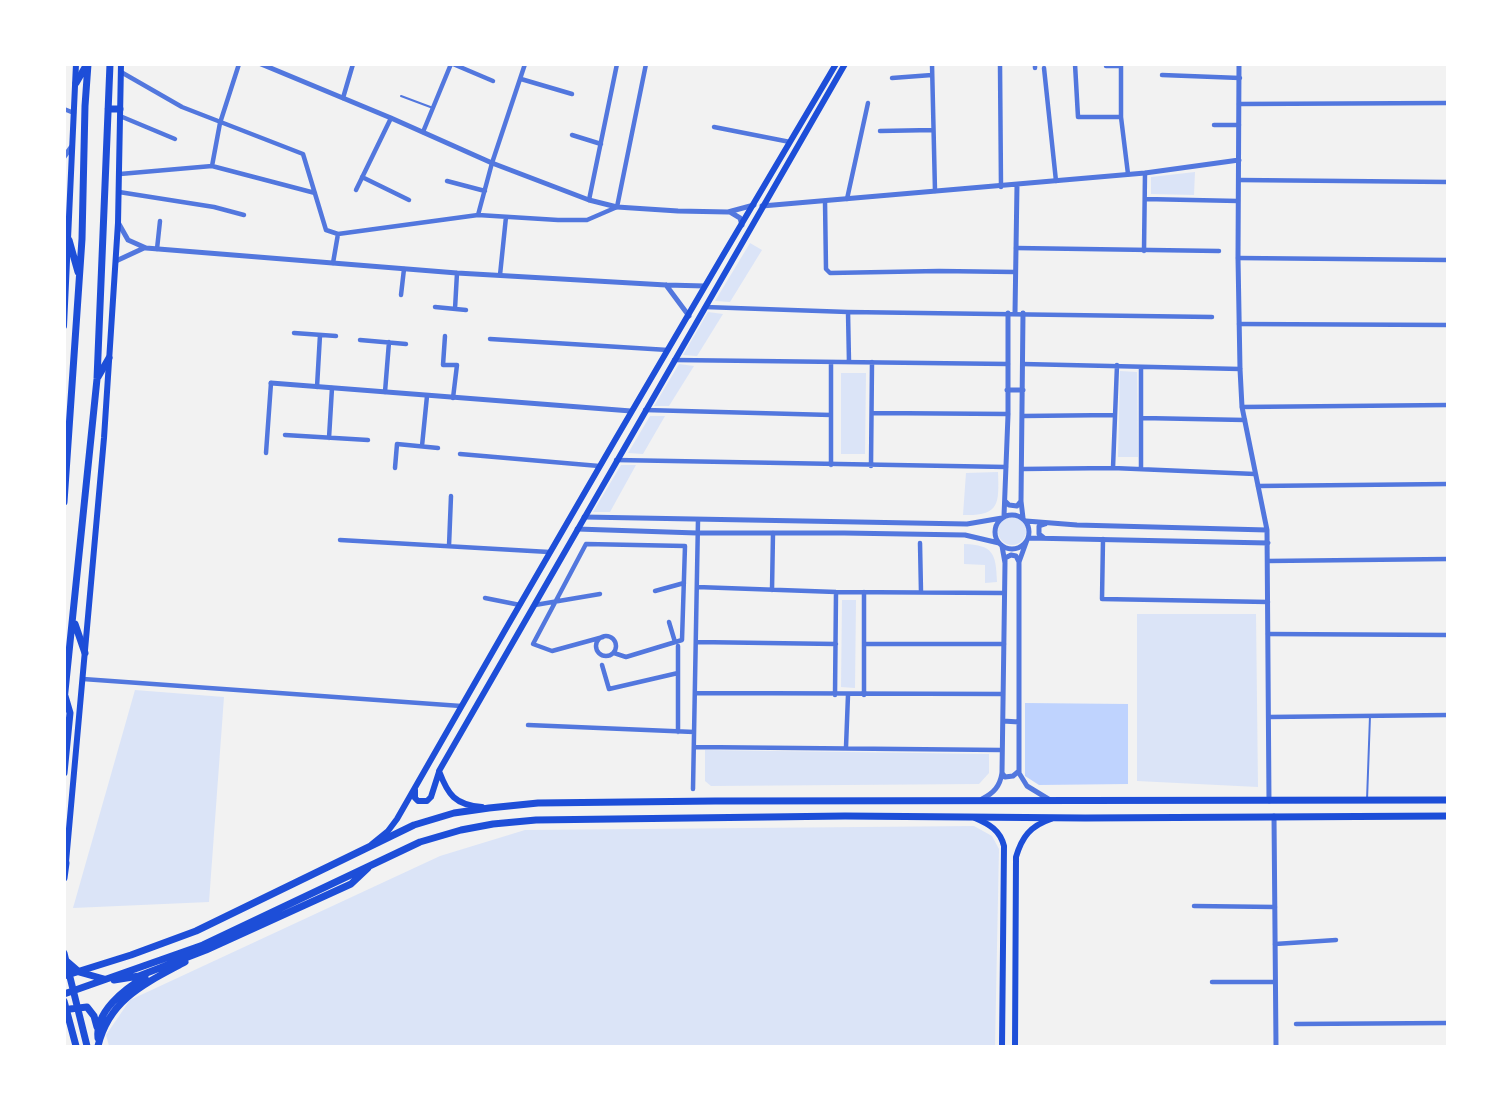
<!DOCTYPE html>
<style>
body{margin:0}
#map{position:relative;width:1512px;height:1111px;overflow:hidden;background:#f2f2f2;font-family:Lora,serif}
canvas{display:block}
.frame{position:absolute;inset:0;border:66px solid #fff;pointer-events:none}
</style>
<div id="map">
<canvas width="1512" height="1111"></canvas>
<div class="frame"></div>
</div>
<script>
const ctx = document.querySelector('canvas').getContext('2d');
ctx.lineJoin = 'round';
function fillPath(path, color) {
  ctx.fillStyle = color;
  ctx.fill(path, 'evenodd');
}
function stroke(path, color, width, dash) {
  ctx.strokeStyle = color;
  ctx.lineWidth = width;
  ctx.lineCap = dash ? 'butt' : 'round';
  ctx.setLineDash(dash || []);
  ctx.stroke(path);
}
const green = new Path2D(`
 M1195,172L1194,195L1151,194V177Z
 M750,243L762,250L730,302L715,301Z
 M708,312L723,314L697,356L683,355Z
 M679,364L694,366L669,406H654Z
 M1120,371L1137,372L1138,457H1118Z
 M841,373H866L865,454H841Z
 M650,416H665L643,454L628,453Z
 M621,465H636L610,512H593Z
 M998,472C999,504 1000,516 963,515L966,473Z
 M998 531a14 14 0 1 1 28 0a14 14 0 1 1-28 0Z
 M964,544C994,545 996,554 997,582L985,583V565L964,564Z
 M842,600H856L855,688L841,687Z
 M1137,614H1256L1258,787L1137,781Z
 M135,690L224,697L209,902L73,908Z
 M705,750L989,754V773L979,784L711,786L705,781Z
 M974,826L992,836L999,849L995,1046H109L106,1035L130,1000L440,856L525,830Z`);
const water = new Path2D(`
 M1025,703L1128,704V784L1039,785L1025,776Z`);
const service = new Path2D(`
 M401,96L433,108
 M1367,800L1370,716`);
const minor = new Path2D(`
 M453,64L493,81
 M932,64L935,191
 M1000,64L1001,187
 M1035,64V68
 M1075,64L1078,117H1121
 M1121,64V117L1128,174
 M1106,66H1121
 M1044,68L1056,181
 M121,72L182,107L303,154L326,230L338,234L478,215L558,220H587L617,207L646,64
 M1162,75L1240,78
 M892,78L932,75
 M521,79L572,94
 M343,98L353,64
 M1239,104L1448,103
 M64,109L74,113
 M120,116L175,139
 M1214,125H1239
 M714,127L790,142
 M880,131L933,130
 M423,132L451,64
 M572,135L601,144
 M212,166L220,123L239,64
 M120,174L212,166L315,193
 M362,177L409,200
 M1239,180L1448,182
 M447,181L485,191
 M356,190L391,118
 M119,192L214,207L244,215
 M847,199L868,103
 M1145,199L1238,201
 M589,200L617,64
 M825,201L826,269L830,273L939,271L1015,272
 M478,215L492,163L525,64
 M1016,248L1219,251
 M157,249L160,221
 M1144,251L1145,173
 M1238,258L1448,260
 M333,263L338,234
 M500,275L506,217
 M401,295L404,269
 M435,307L466,310
 M705,307L848,312L1212,317
 M455,309L457,273
 M848,312L849,362
 M1239,324L1448,325
 M294,333L336,336
 M445,336L443,365H457L453,398
 M490,339L668,350
 M360,340L406,344
 M674,360L1008,364
 M1023,364L1240,369
 M1141,367V469
 M317,387L320,335
 M385,392L389,342
 M1242,407L1448,405
 M645,410L831,415
 M873,413L1008,414
 M1023,416L1115,415
 M1142,418L1245,420
 M285,435L368,440
 M329,438L332,388
 M422,446L427,396
 M266,453L271,383
 M460,454L599,466
 M616,460L1006,467
 M831,465V362
 M871,466L872,362
 M395,468L397,444L438,448
 M1113,468L1117,365
 M1022,469L1113,468L1255,474
 M1258,486L1448,484
 M1103,539L1102,599L1268,602
 M340,540L549,552
 M920,543L921,592
 M449,546L451,496
 M1268,561L1448,559
 M697,587L836,592L1003,593
 M772,590L773,533
 M655,591L684,583
 M864,592V695
 M485,598L520,605
 M535,605L600,594
 M669,622L675,642
 M1268,634L1448,635
 M596 646a10 10 0 1 1 20 0a10 10 0 1 1-20 0Z
 M603,637L552,651L533,644L586,544L685,546L682,640L626,657L614,653
 M696,642L836,644
 M864,644H1004
 M678,646V732
 M602,665L609,689L678,673
 M83,679L461,706
 M695,693L1002,694
 M835,695L836,592
 M1269,717L1448,715
 M528,725L694,732
 M694,747L1001,750
 M846,747L848,695
 M693,789L698,520
 M1194,906L1275,907
 M1275,944L1336,940
 M1212,982H1275
 M1296,1024L1448,1023`);
const tertiary = new Path2D(`
 M261,64L391,118L492,163L589,200L617,207L678,211L728,212L754,205
 M1239,64L1238,258L1240,369L1242,407L1267,530L1269,801
 M64,157L72,146
 M762,206L1145,173L1239,160
 M730,212L740,218L742,225
 M119,224L128,240L146,248L457,273L666,285L705,286
 M116,261L144,248
 M666,285L689,316
 M1015,313L1017,185
 M1023,313L1021,501L1023,518
 M271,383L631,411
 M1007,390H1023
 M1006,502L1009,505L1017,506L1021,501
 M995 532a17 17 0 1 1 34 0a17 17 0 1 1-34 0Z
 M1004,516L1008,415V313
 M584,517L967,524L1002,518
 M1026,521L1077,525L1267,530
 M577,529L697,533H844L965,535L999,543
 M1029,538L1268,543
 M1044,538L1039,534V526L1045,524
 M1027,540L1019,562V773L1027,786L1050,800
 M1005,562V558L1011,555L1016,556L1019,562
 M1003,721L1019,722
 M1002,773L1005,777L1013,776L1019,771
 M982,799C994,793 1000,786 1002,773L1005,563L1002,546
 M1274,816L1276,1046`);
const secondary = new Path2D(`
 M64,326L76,64
 M415,790V798L418,801H427L431,797L439,772
 M482,807C455,805 448,795 439,771L845,64
 M975,818C989,824 1000,830 1004,846L1002,1046
 M372,844L388,831L397,819C541,566 687,315 836,64
 M66,862L104,438L118,223L121,64
 M1015,1046L1016,857C1022,837 1030,826 1051,819`);
const primary = new Path2D(`
 M76,83L87,64
 M108,109H120
 M69,240L78,272
 M98,377L109,358
 M64,502L82,239L85,106L88,64
 M75,624L85,653
 M64,701L97,379L110,64
 M64,773L70,713L65,696
 M64,856L66,863L64,878
 M64,953L87,1046
 M64,959L79,972L104,979
 M64,976L131,955L196,931L414,825L454,813L489,808L538,803L715,801L1448,800
 M114,980L139,976L206,950L351,884L368,868
 M64,994L203,945L420,842L461,830L493,824L536,820L845,816L1085,818L1448,816
 M64,1001L76,1046
 M64,1013L70,1009L87,1007L94,1016L97,1027
 M98,1038C95,1012 124,989 145,977
 M98,1046C109,999 146,983 185,962`);
fillPath(green, '#dbe4f7');
fillPath(water, '#bfd3fe');
stroke(service, '#5277de', 2);
stroke(minor, '#5277de', 4.5);
stroke(tertiary, '#5277de', 5);
stroke(secondary, '#1d4ed8', 6);
stroke(primary, '#1d4ed8', 7);
</script>
